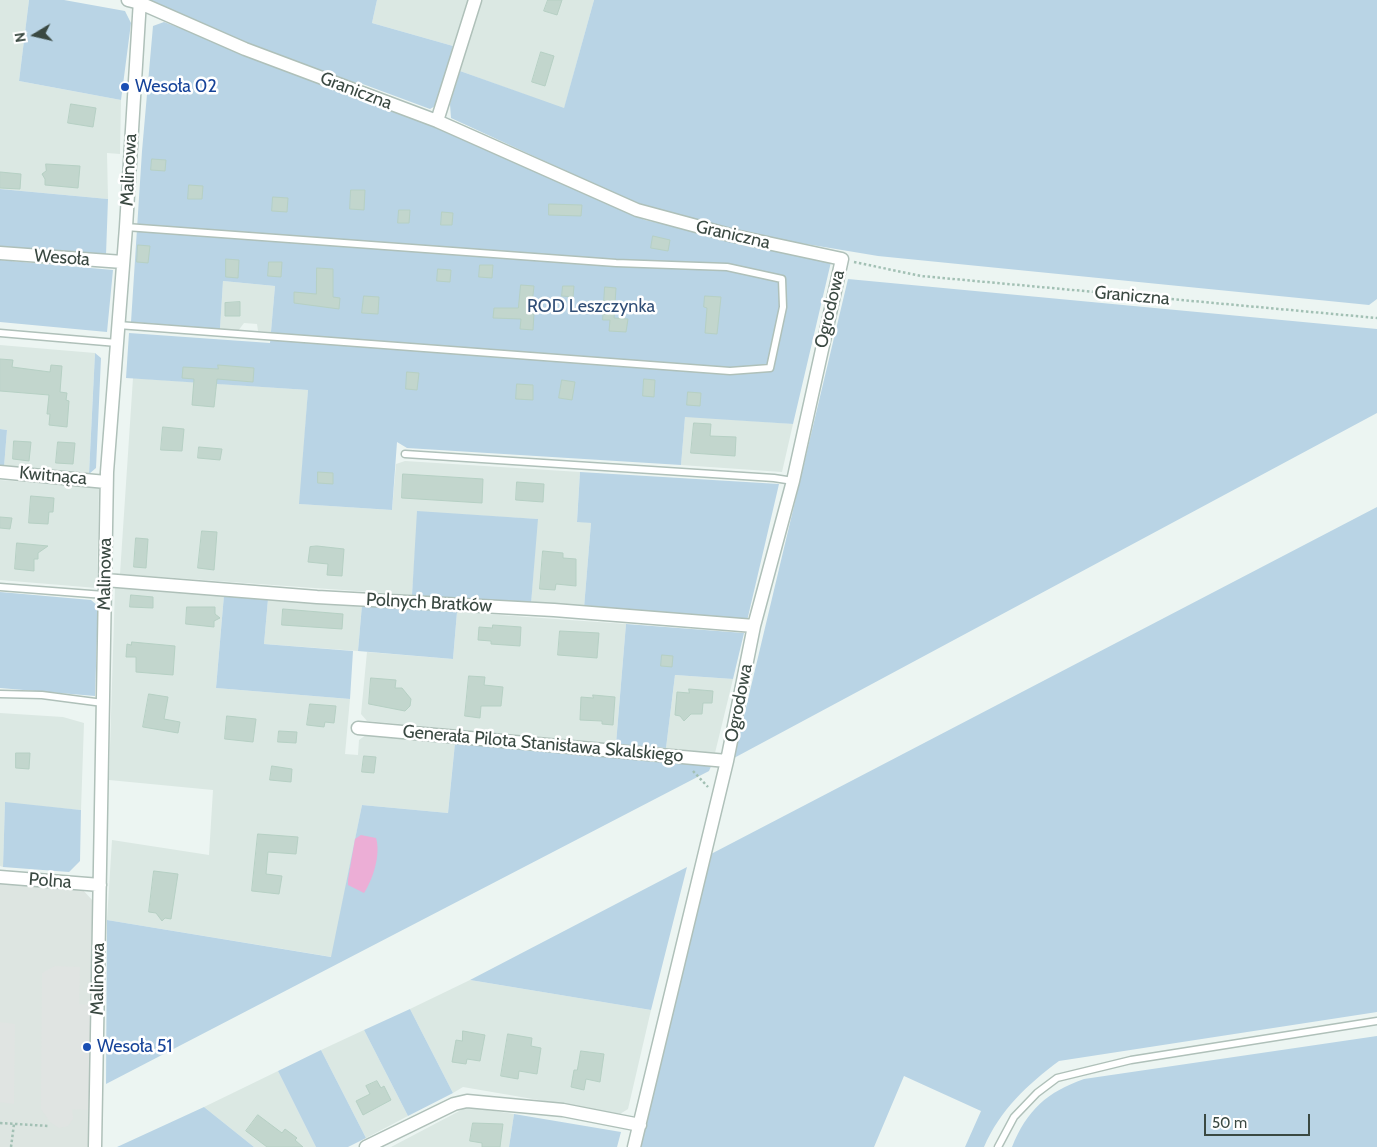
<!DOCTYPE html>
<meta charset="utf-8">
<style>
body{margin:0}
#map{position:relative;width:1377px;height:1147px;overflow:hidden;background:#ecf5f2;font-family:Cabin,sans-serif}
canvas{display:block}
.north{position:absolute;left:10px;top:10px;width:50px;height:50px;-webkit-text-stroke:4px #fff;paint-order:stroke;rotate:261deg;font-size:14px;font-weight:700;line-height:20px;text-align:center;color:#3a4942}
.north::after{content:'';display:block;margin:auto;width:18px;height:22px;background:#3a4942;clip-path:polygon(50% 0,100% 100%,50% 72%,0 100%)}
.scale{position:absolute;left:1204px;top:1114px;width:106px;height:22px;box-sizing:border-box;border:2px solid #3a4942;border-top:0;padding-left:6px;font-size:15px;line-height:18px;white-space:nowrap;color:#3a4942;-webkit-text-stroke:4px #fff;paint-order:stroke}
</style>
<div id="map">
<canvas width="1377" height="1147"></canvas>
<div class="north">N</div>
<div class="scale">50 m</div>
</div>
<script>
const ctx = document.querySelector('canvas').getContext('2d');
ctx.lineJoin = 'round';
function fillPath(path, color) {
  ctx.fillStyle = color;
  ctx.fill(path, 'evenodd');
}
function stroke(path, color, width, dash) {
  ctx.strokeStyle = color;
  ctx.lineWidth = width;
  ctx.lineCap = dash ? 'butt' : 'round';
  ctx.setLineDash(dash || []);
  ctx.stroke(path);
}
function drawText(font, color, halo, rows, align = 'center') {
  ctx.font = font + ' Cabin,sans-serif';
  ctx.lineWidth = 5;
  ctx.setLineDash([]);
  ctx.textBaseline = 'middle';
  ctx.strokeStyle = halo;
  ctx.fillStyle = color;
  for (const [text, x, y, turn = 0] of rows) {
    ctx.save();
    ctx.translate(x, y);
    ctx.rotate((+turn || 0) * Math.PI / 180);
    ctx.textAlign = isNaN(turn) ? turn : align;
    if (halo) ctx.strokeText(text, 0, 0);
    ctx.fillText(text, 0, 0);
    ctx.restore();
  }
}
const residential = new Path2D(`
 M0,0H29L19,81L121,100L120,154L107,153L108,199L0,189Z
 M377,0H468L453,46L372,23Z
 M482,0H594L564,109L460,71Z
 M223,281L275,286L271,332L258,331L257,324L244,323L238,331L220,329Z
 M0,345L95,353L89,474L4,467L7,430L0,429Z
 M133,378L308,390L300,504L392,510L396,464L405,461L580,472L577,521L591,523L584,608L531,604L537,519L418,512L412,595L120,574Z
 M685,416L793,424L782,472L681,465Z
 M0,480L99,488L97,588L0,580Z
 M115,587L224,595L216,688L350,699L345,754L358,755L359,740L366,735L455,743L448,813L362,805L332,957L107,920L112,840L209,855L213,790L109,780Z
 M268,599L362,605L358,651L264,644Z
 M457,612L626,624L616,744L367,721L361,714L367,652L453,659Z
 M675,675L733,679L715,753L666,748Z
 M0,713L63,717L84,723L81,810L5,803L3,867L0,866Z
 M470,980L651,1010L628,1109L620,1114L463,1087L453,1093L410,1009Z
 M364,1030L408,1116L366,1138L321,1050Z
 M278,1071L316,1147H254L204,1107Z
 M467,1107L514,1114L509,1147H391Z`);
const industrial = new Path2D(`
 M0,882L82,889L93,901L88,1147H0Z`);
const green = new Path2D(`
 M29,0H64L125,11L131,23L121,100L19,81Z
 M150,0H377L372,23L453,46L437,105L430,109L360,83L336,80L264,52Z
 M594,0H1377V299L1369,305L878,256L734,232L644,207L451,118L450,104L460,71L564,108Z
 M164,22L386,105L645,220L831,262L793,424L685,417L681,465L407,448L397,442L392,510L299,504L308,390L126,378L129,333L270,343L275,286L223,281L220,329L131,322L142,151L153,26Z
 M0,189L108,199L106,255L0,247Z
 M0,260L113,270L107,332L0,322Z
 M848,279L1377,329V413L734,758Z
 M95,353L101,358L96,468L89,474Z
 M0,429L7,430L4,467H0Z
 M580,472L779,484L747,621L584,608L591,523L577,522Z
 M1377,507V1012L1059,1061C1028,1084 1000,1110 984,1147H965L981,1111L904,1076L874,1147H641L711,854Z
 M417,511L538,519L531,604L412,595Z
 M0,592L91,600L98,606L95,696L0,688Z
 M224,595L268,599L264,644L353,651L350,699L216,688Z
 M362,605L457,612L453,659L358,651Z
 M626,624L744,633L733,679L675,675L666,748L616,744Z
 M455,743L712,764L709,771L106,1084L107,920L331,957L362,805L448,813Z
 M5,802L81,810L80,861L69,872L3,867Z
 M687,867L651,1010L470,980Z
 M410,1009L453,1093L408,1116L364,1030Z
 M1377,1036V1147H1012C1027,1110 1047,1092 1084,1079Z
 M321,1050L366,1138L348,1147H316L278,1071Z
 M204,1107L254,1147H117Z
 M514,1114L621,1132L617,1147H509Z`);
const parking = new Path2D(`
 M55,966L80,967L79,1004L91,1005L89,1110L72,1109L73,1119L68,1126L59,1128L50,1122L41,1109L42,973Z
 M0,1022L15,1024L14,1104L0,1102Z`);
const water = new Path2D(`
 M361,835L376,838C381,854 373,879 364,893L348,885V880L355,839Z`);
const building = new Path2D(`
 M548,0H562L557,15L544,11Z
 M541,52L554,56L545,86L532,82Z
 M71,104L96,108L93,127L68,123Z
 M152,159L166,160L165,171L151,170Z
 M46,164L80,166L78,188L45,185V179L42,174L46,171Z
 M0,172L21,174L20,189L0,188Z
 M189,185L203,186L202,199H188Z
 M351,190H365L364,210L350,209Z
 M273,197L288,198L287,212L272,211Z
 M549,204L582,205L581,216L549,215Z
 M399,210H410L409,223H398Z
 M442,212L453,213L452,225H441Z
 M653,236L670,240L668,251L651,248Z
 M138,245L150,246L148,263L137,262Z
 M226,259L239,260L238,278L226,277Z
 M269,262H282L281,277L268,276Z
 M480,265H493L492,278L479,277Z
 M317,268L333,269V297L340,298L339,309L294,303V292L316,294Z
 M438,269L451,270L450,282L437,281Z
 M521,285L534,286L531,313H534L533,330L520,329L521,319L493,318L494,308H518Z
 M563,286H574L573,297L562,296Z
 M605,287L616,288L614,318L628,319L626,332L609,331L610,320H603Z
 M364,296L379,297L378,314L362,313Z
 M705,296L721,297L717,334L705,333L707,308L704,307Z
 M240,302V316H225V303Z
 M0,359L13,360L12,367L50,372L51,365L62,366L60,392L67,393L66,400L69,401L67,427L49,425L50,414H47L49,395L0,391Z
 M218,365L254,368L253,382L217,379L214,407L192,405L194,379L182,378L183,367L218,369Z
 M407,372L419,373L417,390L406,389Z
 M644,379L655,380L654,397L643,396Z
 M562,380L575,382L572,400L559,398Z
 M517,384L533,385V400L516,399Z
 M688,392L701,393L700,406L687,405Z
 M694,423L711,424L710,436L736,437L735,456L691,453Z
 M163,427L184,429L182,451L161,450Z
 M14,441L31,442L29,461L13,459Z
 M58,442L75,443L73,464L56,463Z
 M199,447L222,449L220,460L198,458Z
 M318,472L333,473V484L318,483Z
 M403,474L483,479L482,503L402,498Z
 M517,482L544,484L543,502L516,500Z
 M31,496L54,498L53,512H49L48,524L29,523Z
 M0,517L12,518L10,529L0,528Z
 M202,531L217,532L214,570L198,568Z
 M136,538L148,539L146,568L134,567Z
 M17,543L48,546L38,553V559H34V571L15,569Z
 M317,546L344,549L342,576L327,575L328,564L308,562L310,547Z
 M543,551L563,553V558L576,559V586L556,584L555,590L540,589Z
 M131,595L153,597V608L130,607Z
 M187,607H215V614L220,618L214,621V627L186,624Z
 M283,609L343,614L342,629L282,625Z
 M493,625L521,627L520,646L491,644V641L478,640L479,627L492,628Z
 M560,631L599,633L597,658L558,655Z
 M132,642L175,646L173,675L136,672V657H126L127,644L131,645Z
 M662,655L673,656L672,667L661,666Z
 M469,676L485,677L484,685L503,687L501,706H481L480,718L465,716Z
 M371,678L396,680L395,688H402L411,699L410,706L405,711L369,704Z
 M689,689L713,691L712,703H703L702,714H691L684,721L680,716L675,715L677,692L689,693Z
 M149,694L168,697L164,719L180,722L178,733L143,727Z
 M593,695L615,697L613,725L602,724V721L580,720L581,697L593,698Z
 M310,704L336,706L334,723L325,722L324,727L307,725Z
 M227,716L256,719L253,742L225,739Z
 M279,731L297,732L296,743L278,742Z
 M16,753H30L29,769L16,768Z
 M364,756L376,757L374,773L362,772Z
 M272,766L292,769L291,782L270,780Z
 M258,834L298,837L296,854L268,852L266,874L282,876L279,894L252,891Z
 M154,871L178,874L171,919L165,918L162,921L156,913L149,912Z
 M463,1031L485,1035L480,1061L467,1059L466,1064L452,1062L456,1040L462,1041Z
 M508,1034L532,1038L531,1046L541,1048L537,1074L519,1071L518,1079L501,1076Z
 M581,1051L604,1054L600,1082L586,1079L584,1090L571,1087L574,1070H577Z
 M377,1081L381,1088L384,1086L391,1100L363,1115L356,1101L370,1094L366,1086Z
 M258,1115L282,1133L285,1129L297,1138L295,1140L303,1147H267L246,1131Z
 M473,1123L503,1124L500,1147H482V1143L470,1141Z`);
const path = new Path2D(`
 M854,262L921,276L1377,318
 M693,771L708,787
 M0,1123L49,1126
 M11,1147L14,1124`);
const lane = new Path2D(`
 M118,325L730,371L770,368L783,307L782,279L727,267L616,263L126,227
 M0,333L117,343
 M405,454L774,478L793,481
 M0,587L104,595
 M0,694L42,695L103,703
 M998,1147L1014,1117L1037,1093L1057,1078L1131,1060L1377,1021`);
const street = new Path2D(`
 M128,0L140,3L245,49L437,121L637,210L730,235L842,259L793,481L754,626L727,761L634,1147
 M437,121L475,0
 M0,253L123,262
 M0,472L106,482
 M105,580L317,597L554,610L754,626
 M358,728L727,761
 M0,877L100,885
 M95,1147L107,472L126,227L140,0
 M366,1147L454,1104L467,1101L563,1110L640,1125`);
const markers = [
 [125,87,5,"#1a4fb4"],
 [87,1047,5,"#1a4fb4"]
];
const transitNames = [
 ["Wesoła 02",135,87],
 ["Wesoła 51",97,1047]
];
const streetNames = [
 ["Graniczna",356,91,21],
 ["Malinowa",129,170,-87],
 ["Graniczna",733,235,13],
 ["Wesoła",62,258,4],
 ["Graniczna",1132,296,5],
 ["Ogrodowa",830,309,-77],
 ["Kwitnąca",53,476,5],
 ["Malinowa",105,574,-89],
 ["Polnych Bratków",429,603,3],
 ["Ogrodowa",739,703,-79],
 ["Generała Pilota Stanisława Skalskiego",543,744,5],
 ["Polna",50,881,4],
 ["Malinowa",98,979,-89]
];
const parkNames = [
 ["ROD Leszczynka",591,307]
];
fillPath(residential, '#dbe8e3');
fillPath(industrial, '#dde5e1');
fillPath(green, '#b9d4e5');
fillPath(parking, '#e0e4e2');
fillPath(water, '#ecaed6');
fillPath(building, '#c2d6cd');
stroke(building, '#b6d0c4', 1);
stroke(lane, '#afc0b9', 9);
stroke(street, '#afc0b9', 15);
stroke(path, '#a2c0b4', 2.5, [2.5, 2.5]);
stroke(lane, '#fff', 6);
stroke(street, '#fff', 12);
for (const [x, y, r, color] of markers) {
  const dot = new Path2D();
  dot.arc(x, y, r, 0, 2 * Math.PI);
  ctx.fillStyle = color;
  ctx.fill(dot);
  stroke(dot, '#fff', 2);
}
drawText('18px', '#164399', '#fff', transitNames, 'left');
drawText('18px', '#3a4942', '#fff', streetNames);
drawText('18px', '#314f77', '#fff', parkNames);
</script>
